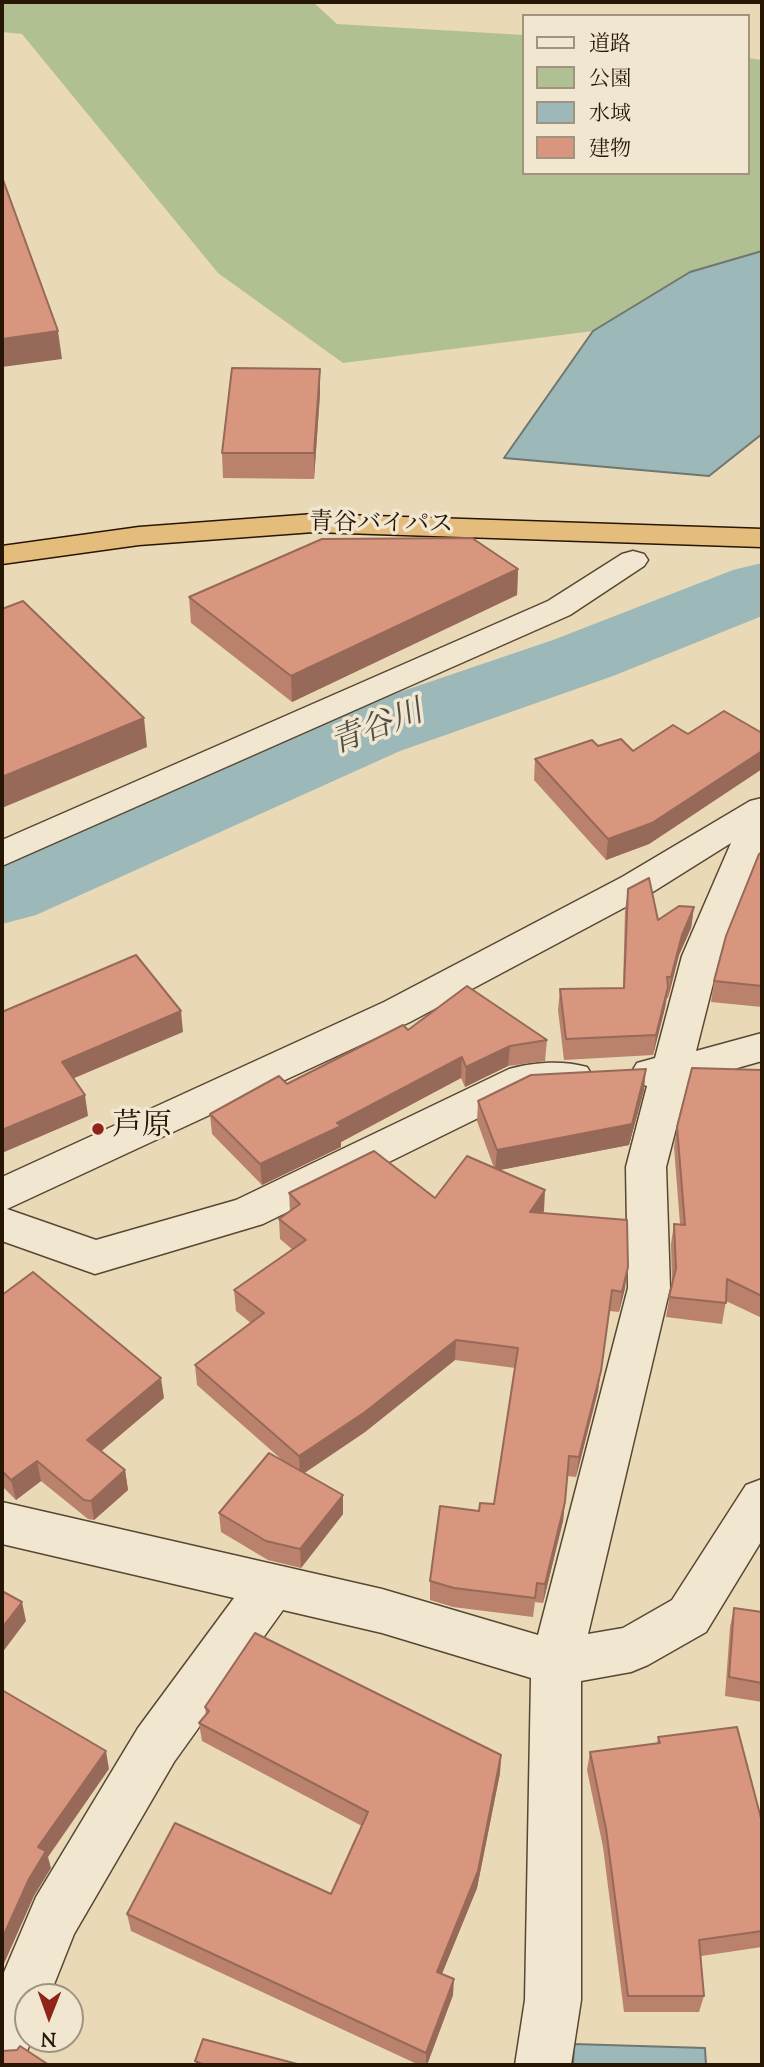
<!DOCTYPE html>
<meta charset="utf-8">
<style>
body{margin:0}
#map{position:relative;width:764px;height:2067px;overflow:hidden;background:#e9d9b7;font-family:"Sorts Mill Goudy","Noto Serif JP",serif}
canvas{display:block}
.frame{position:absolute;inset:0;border:4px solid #281605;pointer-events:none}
.legend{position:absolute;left:522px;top:14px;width:228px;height:161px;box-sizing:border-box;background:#f1e6d0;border:2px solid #a1937f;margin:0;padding:9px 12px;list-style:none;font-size:21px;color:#281605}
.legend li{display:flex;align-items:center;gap:14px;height:35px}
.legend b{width:35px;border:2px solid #a1937f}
.north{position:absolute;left:14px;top:1983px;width:70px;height:70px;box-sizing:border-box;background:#f1e6d0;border:2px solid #a1937f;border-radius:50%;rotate:181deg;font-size:19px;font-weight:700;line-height:28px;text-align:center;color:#281605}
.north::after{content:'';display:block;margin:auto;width:24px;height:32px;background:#8f2418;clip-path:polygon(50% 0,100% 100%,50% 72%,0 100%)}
</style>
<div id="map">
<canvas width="764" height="2067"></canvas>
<div class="frame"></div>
<ul class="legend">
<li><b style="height:9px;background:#f1e6d0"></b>道路</li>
<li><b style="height:19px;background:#b1c092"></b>公園</li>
<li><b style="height:19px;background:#9cb8b8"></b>水域</li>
<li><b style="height:19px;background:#d8967e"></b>建物</li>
</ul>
<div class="north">N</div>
</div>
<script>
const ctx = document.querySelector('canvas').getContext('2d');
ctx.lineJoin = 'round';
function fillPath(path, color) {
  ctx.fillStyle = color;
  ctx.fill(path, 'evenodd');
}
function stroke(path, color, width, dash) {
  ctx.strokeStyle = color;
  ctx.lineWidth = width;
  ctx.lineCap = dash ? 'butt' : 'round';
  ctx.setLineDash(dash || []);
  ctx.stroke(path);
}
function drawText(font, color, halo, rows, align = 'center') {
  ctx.font = font + ' "Sorts Mill Goudy","Noto Serif JP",serif';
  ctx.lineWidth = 7;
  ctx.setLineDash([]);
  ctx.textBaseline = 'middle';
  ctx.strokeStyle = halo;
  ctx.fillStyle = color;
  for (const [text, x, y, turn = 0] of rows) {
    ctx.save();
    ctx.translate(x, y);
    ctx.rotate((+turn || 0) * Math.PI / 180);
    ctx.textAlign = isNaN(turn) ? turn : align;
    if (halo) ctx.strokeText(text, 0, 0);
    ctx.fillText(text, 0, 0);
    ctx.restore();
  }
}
const green = new Path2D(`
 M2,2H313L337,24L524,35V173H748V58L762,60V251L690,272L593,331L343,363L218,273L22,34L2,32Z`);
const water = new Path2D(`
 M762,251V434L709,476L504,458L593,331L690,272Z
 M574,2044L705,2048L706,2065H573Z`);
const river = new Path2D(`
 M762,563V616L613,676L400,751L36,915L2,924V855L338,713L553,640L733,570Z`);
const minor = new Path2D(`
 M633,551L644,554L648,560L644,566L570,615L2,866V840L548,601L622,554Z
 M762,798V853L720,956L696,1051L762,1033V1061L688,1082L666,1167L670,1288L588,1634L623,1628L672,1600L746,1485L762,1479V1540L706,1632L648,1665L631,1672L581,1681V2000L571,2065H515L525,2000L531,1678L382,1633L283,1610L174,1762L74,1934L49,1997H28V2039H32L22,2063L2,2065V1977L36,1897L138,1728L234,1598L2,1544V1502L382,1589L538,1635L628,1288L626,1167L647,1086L637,1083L631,1073L637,1063L655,1058L682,956L731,843L648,895L410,1022L7,1209L96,1240L236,1200L509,1069C533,1062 563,1060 587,1067L593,1077L587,1087L573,1091L529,1093L263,1224L95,1274L2,1241V1177L384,1002L622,877L750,801Z`);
const trunk = new Path2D(`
 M314,514L762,529V547L314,532L139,545L2,564V546L139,527Z`);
const wall = new Path2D(`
 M320,394L314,479L223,478L222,453Z
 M518,569L517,595L292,702L191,623L189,597Z
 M762,733V769L649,844L606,860L534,780L535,759L598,746L633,751L688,734Z
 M762,852V1007L711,1002L714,981Z
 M628,889L658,920L694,907L691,928L679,955L668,998H667L665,1008L653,1055L564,1060L558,1010L560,989L623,988L625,910Z
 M408,1030L547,1040L545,1061L508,1066L465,1087L461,1078L341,1142V1147L262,1185L212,1134L210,1114L287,1084Z
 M762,1070V1318L726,1301L722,1324L666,1317L672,1282L671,1244L674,1224H680L674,1147L677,1127Z
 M644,1090L629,1145L499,1170L544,1211L542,1213L625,1288L619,1312L609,1311L598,1391L576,1477L567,1476L563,1521L543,1603L535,1602L533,1617L453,1607L430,1600V1581L479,1511L494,1504L515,1368L455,1360L365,1432L304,1473L343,1495V1514L301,1568L268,1560L221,1532L219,1513L281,1459L197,1385L195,1365L251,1323L236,1311L234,1290L293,1250L280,1239L279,1219L290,1211L289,1193L435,1198L494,1168L477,1121L478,1101Z
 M2,1295L164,1398L101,1451L125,1470L128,1490L94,1520L88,1519L41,1481L16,1500L2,1486Z
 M734,1608L762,1612V1702L725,1696L730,1627Z
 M205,1707L501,1755L500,1773L477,1888L442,1974L453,1995L427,2065H419L131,1931L127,1914L331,1894L362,1826L202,1741L199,1723L206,1715Z
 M658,1737L762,1822V1947L701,1956L704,1996L699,2012H624L603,1847L587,1770L590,1752L657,1743Z`);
const shadedWall = new Path2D(`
 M58,331L62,359L2,367V339Z
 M320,369V394L314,479V453Z
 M518,569L517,595L292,702L291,676Z
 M144,718L147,747L2,808V777Z
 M762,751V769L649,844L606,860L608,839Z
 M694,907L691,928L679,955L668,998L671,977L682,935Z
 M668,987L665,1008L653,1055L656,1035Z
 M181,1011L183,1032L65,1082L62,1062Z
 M510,1046L508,1066L465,1087L466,1067Z
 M462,1057L461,1078L341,1142V1147L262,1185L260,1164Z
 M646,1069L644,1090L629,1145L495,1171L497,1150Z
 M85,1095L88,1116L2,1153V1130Z
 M545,1190L544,1211L528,1232L530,1212Z
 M628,1267L625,1288L619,1312L622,1292Z
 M612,1290L598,1391L576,1477L579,1457Z
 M456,1340L455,1360L365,1432L300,1476L299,1456Z
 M161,1378L164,1398L91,1460L87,1440Z
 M37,1461L41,1481L16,1500L11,1480Z
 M125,1470L128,1490L94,1520L91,1501Z
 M343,1495V1514L301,1568L300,1549Z
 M565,1502L563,1521L543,1603L545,1584Z
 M22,1602L26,1621L2,1653V1628Z
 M106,1751L109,1769L48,1857L51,1868L34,1896L2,1968V1939L38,1847Z
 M501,1755L500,1773L477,1888L436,1988L437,1972Z
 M454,1979L453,1995L427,2065H426V2053Z`);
const building = new Path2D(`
 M2,177L58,331L2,339Z
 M232,368L320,369L314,453H222Z
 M472,538L518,569L291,676L189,597L322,539Z
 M23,601L144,718L2,777V609Z
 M724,711L762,733V751L652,823L608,839L535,759L592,740L598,746L621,739L633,751L673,725L688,734Z
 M762,852V986L714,981L726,936L759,854Z
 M649,878L658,920L679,906L694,907L682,935L671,977H667L668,987L656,1035L566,1039L560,989L624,988L628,889Z
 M136,955L181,1011L62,1062L85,1095L2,1130V1012Z
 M467,986L547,1040L510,1046L466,1067L462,1057L337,1123L341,1126L260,1164L210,1114L279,1076L287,1084L403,1025L408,1030Z
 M692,1068L762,1070V1296L727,1279L726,1303L669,1297L676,1268L674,1224L685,1225L677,1127Z
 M646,1069L632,1124L497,1150L478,1101L531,1075Z
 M374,1151L435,1198L467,1156L545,1190L530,1212L627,1220L628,1267L622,1292L612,1290L601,1371L579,1457L569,1456L565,1502L545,1584L537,1583L535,1598L454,1588L430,1581L440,1506L479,1511L480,1503L494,1504L518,1348L456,1340L365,1412L299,1456L195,1365L264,1313L234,1290L306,1240L279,1219L300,1204L289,1193Z
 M33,1272L161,1378L87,1440L125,1470L91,1501L84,1500L37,1461L11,1480L2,1471V1295Z
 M269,1453L343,1495L300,1549L266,1541L219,1513Z
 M2,1591L22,1602L2,1628Z
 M734,1608L762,1612V1683L729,1677Z
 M255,1633L501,1755L478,1871L437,1972L454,1979L426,2053L127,1914L175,1823L331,1894L368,1812L199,1723L209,1711L205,1707Z
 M2,1690L106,1751L38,1847L46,1851L29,1879L2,1939Z
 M737,1727L762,1822V1931L699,1940L704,1996H628L606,1829L590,1752L660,1743L658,1737Z
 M203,2039L301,2065H204L195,2061Z
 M20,2046L49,2065H2V2051L17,2050Z`);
const markers = [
 [98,1129,7,"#8f2418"]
];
const farStreetnames = [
 ["青谷バイパス",381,526,1]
];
const poiNames = [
 ["芦原",112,1129]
];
const waterNames = [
 ["青谷川",378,731,-21]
];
fillPath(green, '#b1c092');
fillPath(water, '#9cb8b8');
stroke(water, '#6e7770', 2);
fillPath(river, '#9cb8b8');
stroke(minor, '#584732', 3);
stroke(trunk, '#281605', 3);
fillPath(minor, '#f1e6d0');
fillPath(trunk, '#e4bc7c');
fillPath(wall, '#ba816c');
fillPath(shadedWall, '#976958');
fillPath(building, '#d8967e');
stroke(building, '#976958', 2);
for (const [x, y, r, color] of markers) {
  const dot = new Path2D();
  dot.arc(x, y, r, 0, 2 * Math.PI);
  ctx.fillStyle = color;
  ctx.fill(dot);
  stroke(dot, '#f1e6d0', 2.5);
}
drawText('24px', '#281605', '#f1e6d0', farStreetnames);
drawText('30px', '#281605', '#f1e6d0', poiNames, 'left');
drawText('italic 32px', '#514f44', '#f1e6d0', waterNames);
</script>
